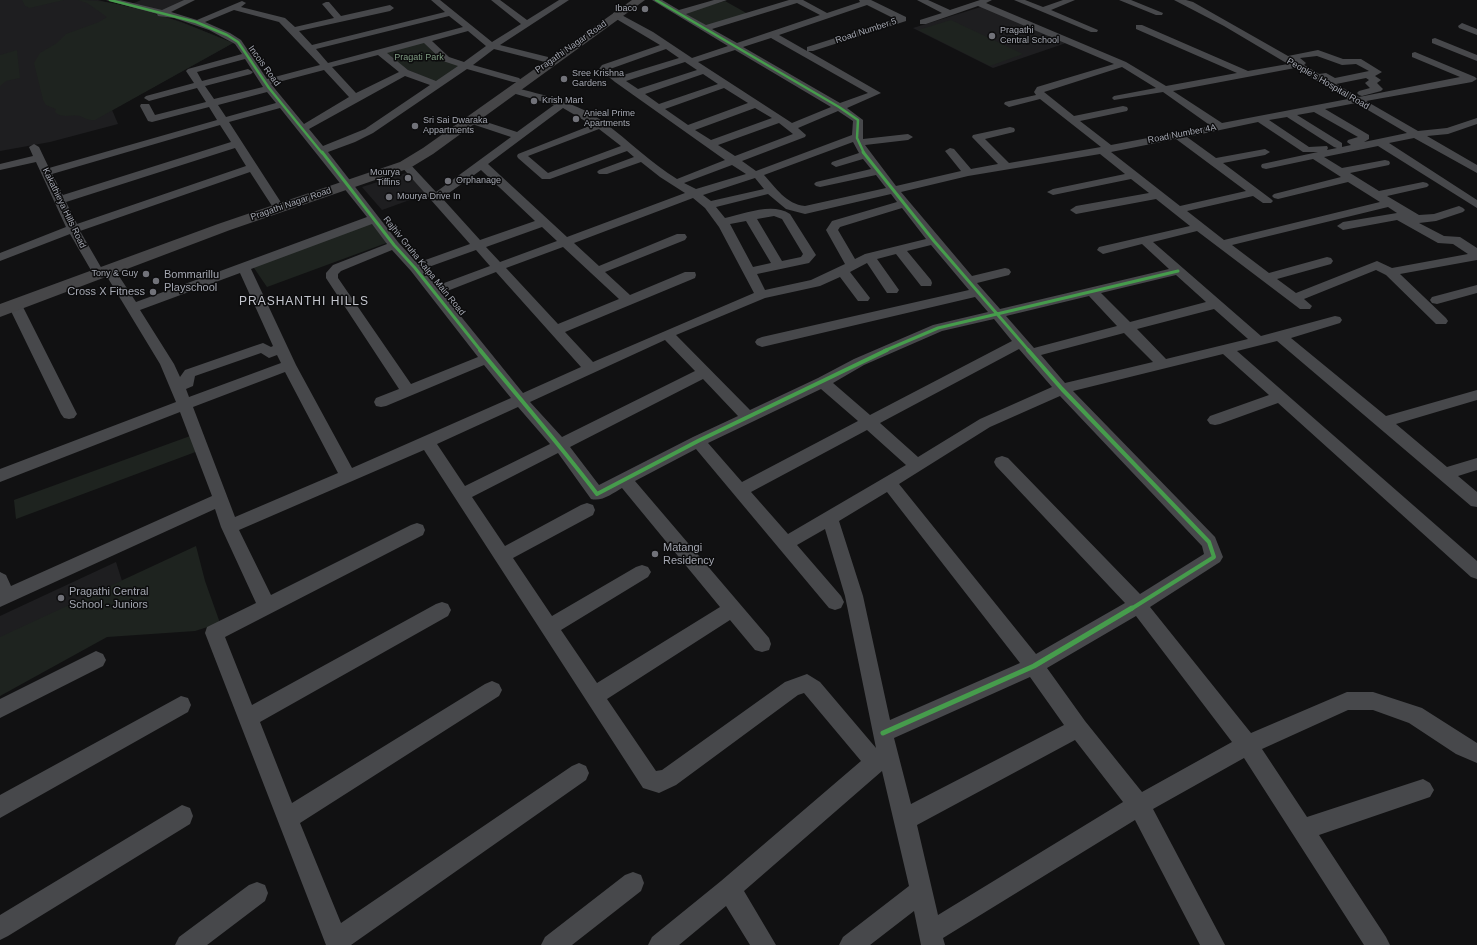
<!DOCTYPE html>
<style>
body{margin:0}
canvas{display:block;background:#111112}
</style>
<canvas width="1477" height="945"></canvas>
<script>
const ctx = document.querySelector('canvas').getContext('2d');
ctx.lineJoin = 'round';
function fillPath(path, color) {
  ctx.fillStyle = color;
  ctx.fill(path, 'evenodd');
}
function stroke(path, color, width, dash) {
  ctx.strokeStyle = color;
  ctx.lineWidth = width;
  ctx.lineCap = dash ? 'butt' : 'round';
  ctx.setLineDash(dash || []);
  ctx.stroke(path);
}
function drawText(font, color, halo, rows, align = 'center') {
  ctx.font = font + ' Helvetica,sans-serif';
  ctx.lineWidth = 3;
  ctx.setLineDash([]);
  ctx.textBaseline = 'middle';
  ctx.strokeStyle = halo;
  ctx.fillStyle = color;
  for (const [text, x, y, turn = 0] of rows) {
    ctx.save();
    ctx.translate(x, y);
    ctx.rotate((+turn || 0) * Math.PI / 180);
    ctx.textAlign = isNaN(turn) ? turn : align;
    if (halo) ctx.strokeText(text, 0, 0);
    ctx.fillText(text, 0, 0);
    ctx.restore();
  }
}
const built = new Path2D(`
 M0,0H98L179,21L233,43L112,110L118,124L50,142L0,151Z
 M141,0H189L163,11L132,4Z
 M984,6L1069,42L993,68L913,28Z
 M409,172L429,193L382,210L362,187Z
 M116,562L122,581L0,638V616Z`);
const green = new Path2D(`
 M22,0H64L30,8L25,6Z
 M78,0C128,0 187,24 233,43L95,120C89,121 85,118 80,116C71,114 62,119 55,112L56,109L46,105L43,100L34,63L40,53L57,43L66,34L99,22L107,17L87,3Z
 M725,1L748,14L707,26L684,13Z
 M951,20L1023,54L990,66L918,30Z
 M424,42L460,66L436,82L408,70L384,53Z
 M17,50L20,78L6,81L0,86V55Z
 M372,222L389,242L267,287L252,265Z
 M193,435L198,451L16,519L14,500Z
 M196,546L205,581L220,623L195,631L107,637L0,696V637Z`);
const minor = new Path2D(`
 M106,0H120L162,10L184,0H195L171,12L197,20L242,1L246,3L241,7L285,18L295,27L334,18L322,4L326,2H329L341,16L390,5L394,8L390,11L299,31L312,45L445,12L431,0H440L492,42L521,24L491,0H500L527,20L559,0H569L500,45L548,57V61L545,62L494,49L473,65L519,78L521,80L519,82H513L467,69L373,133L355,142L328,152L398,242L417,263L470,244L400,165L405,162L409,163L436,192L511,137L466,122L465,120L466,118H474L517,132L554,105L509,92L507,90L509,88L512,87C544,95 579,103 605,123C629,141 651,163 677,179L725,160L615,82L599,69L602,65L660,45L613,17V13L616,12L653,32L692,58L728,46L652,0H662L679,10L714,0H727L686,14L706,25L789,0H803L827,13L860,2L859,0H871L906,17V21L813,51H808L881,93L847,108L863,120V139L908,134L913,137L908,140L865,145L896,186L961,171L945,151L950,148L954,149L971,169L998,164L972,137L973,135L1010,127L1014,128L1015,130L1014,132L985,139L1009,163L1101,147L1040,99L1009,107L1004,104L1005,102L1036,95L1034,92L1037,87L1114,64L978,6L926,24H920V20L942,13L917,0H928L950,10L980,0H992L986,3L1126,62L1166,86L1237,73L1136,29V25H1142L1248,71L1288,64L1224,26L1174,0H1186L1193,2L1288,56L1318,50L1343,59H1361L1382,72L1375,76L1381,80L1377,83L1383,89L1381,91L1362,96L1359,95L1357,93L1359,91L1370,88L1365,83L1369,80L1366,78L1336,84L1359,97L1460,77L1412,57V53L1415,52L1475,77L1477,79L1472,82L1366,101L1418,131L1447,128L1477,118V124L1448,134L1427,136L1477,165V173L1414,138L1389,143L1477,200V208L1378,146L1324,157L1342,168L1385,160L1389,161L1390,163L1389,165L1350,173L1379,191L1423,182L1427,183L1429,185L1427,187L1387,196L1419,215L1434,214L1459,206L1463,208L1465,210L1463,212L1436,221L1419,223L1444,236L1460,237L1477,248V260L1400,274L1446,318L1448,321L1446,324H1436L1386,275L1376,270L1304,299L1312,306L1310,309H1300L1197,231L1153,242L1261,336L1335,316L1340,317L1342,320L1340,323L1291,338L1386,416L1477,390V400L1396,424L1447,467L1477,458V470L1458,476L1477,492V507L1471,506L1277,341L1237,351L1477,561V579L1471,577L1278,403L1220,424L1215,425L1210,424L1207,420L1210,416L1269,395L1223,354L1073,391L1215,537L1223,557L1220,562L1150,607L1251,733L1347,692H1373L1422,708L1477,743V763L1456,754L1409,723L1373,710H1348L1262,749L1307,817L1423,779L1430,783L1434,790L1430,797L1319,835L1386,937L1390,945H1364L1244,758L1153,809L1225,945H1200L1135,820L943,938L945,945H921L914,911L870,945H839L843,937L909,886L882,771L744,891L776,945H750L726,906L679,945H648L652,937L721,881L861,761L804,693L798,695L676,785L659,793L643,788L424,450L239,530L271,595L411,525L417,523L423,525L425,530L423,535L225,637L252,705L436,604L442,602L448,604L451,610L448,616L260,722L292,803L485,684L492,681L499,684L502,690L499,696L300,823L341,923L572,766L579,763L586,766L589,773L586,780L351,945H326L205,633L207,627L256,603L221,527L215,509L0,607V572L6,575L11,586L212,496L180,412L0,482V469L176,402L160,364L103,270L105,267H113L136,302L367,217L280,108L229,122L282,204L280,206H272L250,172L80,231L102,269L100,272H92L70,234L0,261V253L66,227L36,162L0,170V164L33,156L29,147L34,144L39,147L49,168L217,120L209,107L152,122L148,121L140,106L141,104H149L155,115L206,102L197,88L149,101L144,98L146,96L194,83L186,71L188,69L242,54L235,44L209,30L174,18L158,16L157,14ZM797,3L820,15L737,43L712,29ZM867,5L895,19L807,47V51L779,35ZM234,10L279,22L320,65L267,79L241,40L230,33L205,22ZM449,16L463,27L328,63L316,49ZM468,31L486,46L464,62L449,57L432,41ZM771,38L868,93L840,103L743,47ZM424,43L443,61L458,66L436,81L408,70L387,53ZM666,49L679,58L620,76L610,69ZM735,50L831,107L792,123L698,62ZM378,55L399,72L356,93L332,67ZM1317,56L1342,65L1356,64L1369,71L1335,78L1326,73L1319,74L1304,65L1306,63L1300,58ZM245,59L263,87L214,99L205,86L251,74L253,72L248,69L202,81L197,72ZM685,62L697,70L638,89L626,81ZM1122,67L1156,88L1114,96L1112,98L1114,100L1163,92L1211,126L1111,145L1080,121L1127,111L1128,109L1127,107L1123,106L1074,116L1044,92ZM1295,68L1348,99L1222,123L1173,91ZM324,70L349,97L304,124L271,84ZM703,74L718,84L659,104L645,94ZM405,76L430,85L365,129L323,146L309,129ZM724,88L748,103L688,125L665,109ZM267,92L276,103L226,117L218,105ZM1356,103L1407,133L1364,142L1369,139V135L1325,109ZM563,108L592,125L518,154L517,156L518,158L542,179H550L627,151L634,157L599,170L597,172L599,174H607L641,162L660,177L685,193L567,237L488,164ZM755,108L772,118L711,140L695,130ZM838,111L853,121L852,135L756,171L742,161L805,137L806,135L798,128ZM1314,112L1358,137L1348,140L1347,142L1351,145L1342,147V143L1297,115ZM1287,117L1334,147L1337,148L1327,150L1328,148L1327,146L1309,147L1269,120ZM1258,122L1303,152H1318L1262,164L1261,166L1262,168L1266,169L1313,159L1341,177L1274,194L1272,196L1274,198L1278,199L1348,182L1380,202L1224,240L1187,211L1253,196L1263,203H1271L1273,201L1271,199L1223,163L1265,155L1270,152L1265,149L1216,158L1187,137ZM779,123L793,134L735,156L718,145ZM220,125L231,142L63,195L52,174ZM599,129L621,146L548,173L528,156ZM1176,139L1246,191L1180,206L1111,152ZM853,142L859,153L832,162L831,164L836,167L863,159L871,169L816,182L814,184L816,186L820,187L876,175L886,188L805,206C786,204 776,188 764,175ZM235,148L246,166L77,224L66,202ZM1100,154L1125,174L1053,189L1047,192L1053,195L1131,179L1149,193L1076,206L1070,210L1076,214L1156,199L1190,226L1099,247L1097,250L1103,254L1142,244L1169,269L1000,309L977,283L1009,275L1011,272L1009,269L1005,268L972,276L901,192L968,176ZM732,165L746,174L696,189L684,183ZM481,170L535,221L480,240L442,198ZM755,178L764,189L711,201L703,195ZM768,194L786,209L805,214L891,194L897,202L832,221L826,230L845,264L811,280L765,290L757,274L809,263L816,255L790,214C772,202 745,214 725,218L716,207ZM693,198L705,208L719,227L754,293L593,362L565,332L695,278L696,275L695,272H685L630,295L605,272L685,240L687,237L685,234H677L599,266L574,243ZM1388,207L1397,213L1343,222L1337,226L1343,230L1397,220L1438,243L1453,244L1468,254L1392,268L1377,261L1296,293L1277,279L1331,264L1333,261L1331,258L1327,257L1269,273L1232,245ZM902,208L926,239L865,254L855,259L838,230L840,227ZM774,216L782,219L803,254L801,257L782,261L757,219ZM746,221L771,263L753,267L730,224ZM372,224L387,244L333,265L326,273V278L399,389L376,398L374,402L376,406L381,407L386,406L484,365L511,398L352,468L296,365L251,269ZM542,227L557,241L500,262L486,247ZM931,245L969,290L762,337L757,339L755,342L757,345L762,347L975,297L988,312L933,325L854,359L818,378L750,410L676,335L765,298L820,286L840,277L858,301H868L870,298L850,272L867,263L887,293H897L899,290L877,259L896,254L921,286H931L932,283L931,280L907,251ZM563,247L619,299L558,324L506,268ZM392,250L411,271L478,357L411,384L338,278V274L341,271ZM476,250L490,266L436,286L423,269ZM496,272L581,367L523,393L442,293ZM240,273L273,346L271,347L263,343L254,346L185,370L180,377L174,364L140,310ZM1176,275L1206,302L1130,322L1101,293ZM1089,296L1117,326L1034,348L1006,316ZM1214,309L1248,339L1166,359L1137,329ZM994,319L1012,341L870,415L833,383L864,365L942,331ZM1124,333L1153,362L1065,383L1041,355ZM665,340L695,371L562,437L530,402ZM1019,349L1052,387L980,419L918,457L880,423ZM261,353L269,358L277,355L281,363L189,397L186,389L193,386L195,376ZM285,372L338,473L235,517L193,407ZM703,379L738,416L693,437L599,485L570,447ZM821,389L858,421L742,482L708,443ZM1060,396L1202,546L1204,554L1140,594L1008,458L1002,456L996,458L994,462L996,466L1125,603L1036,654L899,484L990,427ZM518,407L550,444L465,486L437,444ZM867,430L906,465L788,534L751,492ZM696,449L829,608L835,610L841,608L844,602L841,596L797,545L825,529L845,596L876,748L820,682L807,674L785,682L662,770L656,771L607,699L730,620L755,650L762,652L769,650L771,644L769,638L635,481ZM558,453L591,499C602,502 613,493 622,488L720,607L597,683L561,630L648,577L651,572L648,567L642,565L636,567L552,616L513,558L593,515L595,510L593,505L587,503L581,505L505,546L472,497ZM887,492L1020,663L890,720L863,596L839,521ZM1136,616L1232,742L1142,792L1085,721L1047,668ZM1030,677L1064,725L911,804L894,738ZM1075,740L1123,802L938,915L917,825Z
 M1014,0H1025L1043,7L1063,0H1075L1051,10L1098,30L1097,32H1091Z
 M1119,0H1131L1163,13L1162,15H1156Z
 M1462,23L1477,29V35L1459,28L1458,26Z
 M1435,38L1477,55V61L1432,43V39Z
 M1477,285V293L1437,304L1432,303L1430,300L1432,297Z
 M15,301L20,302L22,305L77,414L74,418L69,419L64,418L61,414L8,305L10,302Z
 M96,651L103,654L106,660L103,666L0,718V699Z
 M181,696L188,698L191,705L188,712L0,818V795Z
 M182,805L190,808L193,816L190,824L8,936L0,940V915Z
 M633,872L641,875L644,883L641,891L572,945H541L545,937L625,875Z
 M257,882L265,885L268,893L265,901L207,945H175L179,937L249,885Z`);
const secondary = new Path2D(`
 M632,0H645L433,154L410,168L230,230L0,317V304L218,224L400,162L423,148Z`);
const cyclewayFar3 = new Path2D(`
 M110,0L196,22L227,35L238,42L269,88L322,153
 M656,0L839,107L858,120L857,138L864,153`);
const cyclewayFar2 = new Path2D(`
 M322,152L394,245L415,268L481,351
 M863,152L934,241L1029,351
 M884,351L938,328L1178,271`);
const cyclewayFar1 = new Path2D(`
 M480,350C519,398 560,445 597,494L698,441L887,350
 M1028,350L1062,389L1209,542L1214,557L1131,609`);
const cycleway = new Path2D(`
 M883,733L1034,666L1132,608`);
const markers = [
 [645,9,4,"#717279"],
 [992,36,4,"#717279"],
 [564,79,4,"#717279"],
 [534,101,4,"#717279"],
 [576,119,4,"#717279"],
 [415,126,4,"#717279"],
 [408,178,4,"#717279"],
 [448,181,4,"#717279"],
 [389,197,4,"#717279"],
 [146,274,4,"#717279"],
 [156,281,4,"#717279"],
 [153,292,4,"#717279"],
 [655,554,4,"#717279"],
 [61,598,4,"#717279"]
];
const farPoinames = [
 ["Ibaco",637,9,"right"],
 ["Pragathi",1000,31],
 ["Central School",1000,41],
 ["Sree Krishna",572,74],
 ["Gardens",572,84],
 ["Krish Mart",542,101],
 ["Anieal Prime",584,114],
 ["Apartments",584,124],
 ["Sri Sai Dwaraka",423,121],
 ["Appartments",423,131],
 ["Mourya",400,173,"right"],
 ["Tiffins",400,183,"right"],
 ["Orphanage",456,181],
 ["Mourya Drive In",397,197],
 ["Tony & Guy",138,274,"right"]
];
const farStreetnames = [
 ["Road Number 5",866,31,-18],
 ["Pragathi Nagar Road",571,47,-35],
 ["Incois Road",264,66,54],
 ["People's Hospital Road",1328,84,30],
 ["Road Number 4A",1182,134,-11],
 ["Pragathi Nagar Road",291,204,-19],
 ["Kakathieya Hills Road",64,208,64],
 ["Rajhiv Gruha Kalpa Main Road",424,266,51]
];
const farParknames = [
 ["Pragati Park",419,58]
];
const poiNames = [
 ["Bommarillu",164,275],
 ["Playschool",164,288],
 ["Cross X Fitness",145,292,"right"],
 ["Matangi",663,548],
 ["Residency",663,561],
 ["Pragathi Central",69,592],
 ["School - Juniors",69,605]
];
const neighbourhoodNames = [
 ["PRASHANTHI HILLS",304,302]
];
fillPath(built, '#1e1e20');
fillPath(green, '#1e231f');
fillPath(minor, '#47484b');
fillPath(secondary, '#464648');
stroke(cyclewayFar3, '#469c4c', 2.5);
stroke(cyclewayFar2, '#469c4c', 3);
stroke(cyclewayFar1, '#469c4c', 4);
stroke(cycleway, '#469c4c', 5);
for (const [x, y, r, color] of markers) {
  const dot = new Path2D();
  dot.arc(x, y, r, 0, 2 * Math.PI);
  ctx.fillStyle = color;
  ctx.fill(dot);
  stroke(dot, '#0c0c0d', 1.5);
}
drawText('9px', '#a4a7b1', '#0c0c0d', farPoinames, 'left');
drawText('9px', '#a4a7b1', '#0c0c0d', farStreetnames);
drawText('9px', '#7d9a80', '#0c0c0d', farParknames);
drawText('11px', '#a4a7b1', '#0c0c0d', poiNames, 'left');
ctx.letterSpacing = '1px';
drawText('12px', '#c4c6ce', '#0c0c0d', neighbourhoodNames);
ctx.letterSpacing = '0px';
</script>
